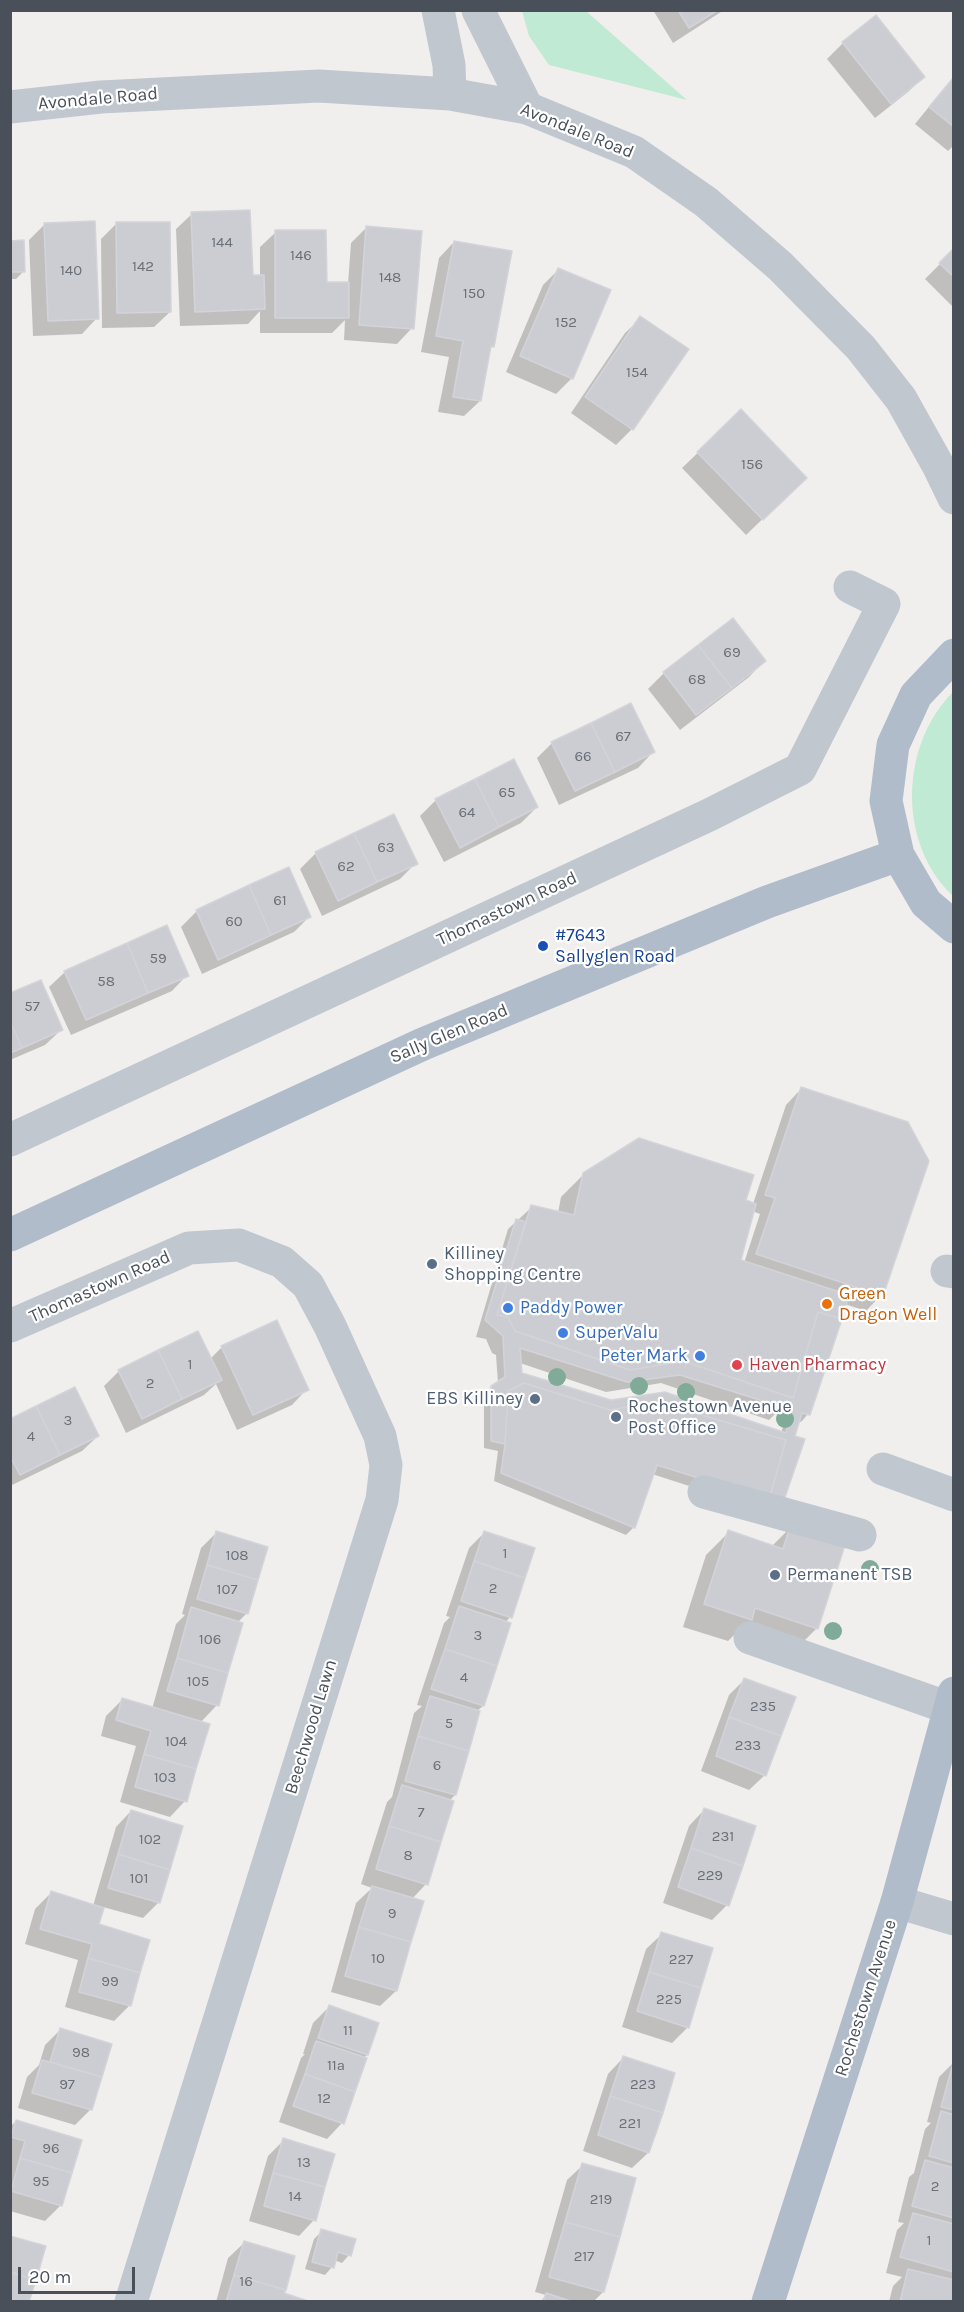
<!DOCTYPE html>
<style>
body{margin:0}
#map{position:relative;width:964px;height:2312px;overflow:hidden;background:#f1efee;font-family:Karla,sans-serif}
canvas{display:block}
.frame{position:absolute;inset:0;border:12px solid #49505a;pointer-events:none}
.scale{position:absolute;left:18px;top:2267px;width:117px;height:27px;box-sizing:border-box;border:3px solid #49505a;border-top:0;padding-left:8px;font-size:18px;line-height:21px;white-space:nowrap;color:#49505a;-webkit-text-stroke:4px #fff;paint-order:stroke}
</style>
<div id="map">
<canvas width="964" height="2312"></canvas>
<div class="frame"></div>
<div class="scale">20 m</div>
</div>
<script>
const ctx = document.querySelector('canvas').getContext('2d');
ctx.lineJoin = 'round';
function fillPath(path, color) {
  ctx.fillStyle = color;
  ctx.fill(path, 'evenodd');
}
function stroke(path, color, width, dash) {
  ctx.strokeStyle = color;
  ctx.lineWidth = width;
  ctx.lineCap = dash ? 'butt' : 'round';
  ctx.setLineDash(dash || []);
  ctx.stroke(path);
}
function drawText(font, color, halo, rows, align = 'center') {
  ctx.font = font + ' Karla,sans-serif';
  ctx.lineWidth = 4.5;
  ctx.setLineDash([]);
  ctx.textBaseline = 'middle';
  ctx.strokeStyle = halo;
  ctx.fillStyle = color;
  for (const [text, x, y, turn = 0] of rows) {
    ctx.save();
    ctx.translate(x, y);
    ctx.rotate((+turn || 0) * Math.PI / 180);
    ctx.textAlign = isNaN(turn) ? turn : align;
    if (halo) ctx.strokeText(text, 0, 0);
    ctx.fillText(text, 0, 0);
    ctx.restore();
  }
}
const green = new Path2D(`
 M522,11H586L687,100L549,65L529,36Z
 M953,692V896C897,843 900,745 953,692Z`);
const shadow = new Path2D(`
 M653,10H724L673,43Z
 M875,17L923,77L908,92L875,118L827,59L843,43Z
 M954,76V145L948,151L915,124Z
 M192,214L251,277L260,276V247L276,232L325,284H348L351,243L367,227L412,328L397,344L344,340L345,320L332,333H260V311L248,324L180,326L176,229Z
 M116,224L170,312L154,327L102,328L101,239Z
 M44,225L97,318L82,334L33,336L29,240Z
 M10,242L24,271L16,279H10Z
 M454,242L493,346L489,350L480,401L464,416L438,412L449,357L421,352L439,258Z
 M954,250V308L925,279Z
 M558,270L572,378L556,394L506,372L543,285Z
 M641,318L632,429L616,445L571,413L625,333Z
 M741,411L805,478L746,535L682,468Z
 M764,661L749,677L680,730L648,689L664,673Z
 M552,743L653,752L638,768L559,805L537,758Z
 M436,800L537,807L521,823L444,862L420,816Z
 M316,853L416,863L400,879L322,916L300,869Z
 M197,911L309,917L294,932L202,974L181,927Z
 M65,972L187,975L172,991L71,1035L49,987Z
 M10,995L61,1030L45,1045L10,1060Z
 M801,1089L927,1161L881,1295L866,1311L845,1304L808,1414L801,1422L798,1421L773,1513L652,1474L634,1527L626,1535L494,1481L498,1451L484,1448V1395L498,1383L496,1355L492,1353L486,1339L476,1337L508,1229L532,1207L558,1213L561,1197L584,1174L753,1204L786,1105ZM752,1211L760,1214L744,1263L739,1261ZM520,1363L606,1392L661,1383L769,1420L775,1414L786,1417L781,1433L611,1402L520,1374Z
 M222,1347L307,1389L292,1405L237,1430L216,1384L204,1395L126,1433L104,1386L119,1371L210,1359Z
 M10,1420L98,1436L82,1451L10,1486Z
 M792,1526L817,1628L794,1651L737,1632L728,1641L683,1627L706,1555L729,1532L772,1546Z
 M216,1533L247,1613L237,1623L217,1705L200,1723L185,1801L170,1817L120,1802L136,1746L101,1736L106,1716L122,1700L152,1709L176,1624L185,1615L182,1614L201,1548Z
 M484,1533L510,1617L505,1623L510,1624L483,1706L477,1711L455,1795L449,1801L426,1884L412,1899L422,1902L396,1991L380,2006L331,1992L356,1903L372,1888L361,1884L387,1802L392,1797L414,1713L422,1706L417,1705L444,1623L450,1617L446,1616L469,1548Z
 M745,1679L765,1775L749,1790L701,1771L729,1695Z
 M704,1810L727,1905L712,1920L663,1903L689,1826Z
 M131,1811L159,1902L143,1918L103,1907L98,1925L149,1941L129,2006L114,2021L65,2007L78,1960L25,1944L35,1909L51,1893L93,1906L116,1827Z
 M662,1934L712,1949L687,2028L672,2043L622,2027L646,1949Z
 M329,2007L377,2024L367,2055L363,2059L342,2123L327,2139L279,2122L301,2058L305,2054H303L313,2023Z
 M60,2030L110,2045L91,2109L75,2125L18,2108L27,2077L39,2065L45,2045Z
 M623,2058L648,2153L632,2168L583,2151L608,2074Z
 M954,2062V2302H889L893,2286L902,2277L886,2273L897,2230L904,2223L898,2222L909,2177L914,2173L925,2129L931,2123L927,2122L939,2077Z
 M16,2121L61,2205L45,2221L10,2211V2127Z
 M284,2140L314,2220L299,2236L249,2221L268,2156Z
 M583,2165L634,2179L603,2292L593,2302H540L546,2295L535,2292L567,2180Z
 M322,2231L349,2255L342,2263L334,2260L332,2267L325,2275L305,2269L314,2239Z
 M244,2243L283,2294L306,2302H216L228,2258Z`);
const building = new Path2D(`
 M678,10H718L689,28Z
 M876,15L925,77L891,104L842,42Z
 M954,77V127L929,107Z
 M250,210L253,275H264L265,309L195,312L191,212Z
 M95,221L99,319L48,321L44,223Z
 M116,222H170L171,312L117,313Z
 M366,226L422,231L414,329L359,325Z
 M275,230H326L327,282H349V318H275Z
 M24,240L25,272H10V241Z
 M454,241L512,251L494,347L491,346L481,401L453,397L463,341L436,336Z
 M954,248V277L939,263Z
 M558,268L611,290L573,379L520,356Z
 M640,316L689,349L633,430L585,397Z
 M741,409L807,478L763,520L697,452Z
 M733,618L766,661L732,688L698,645Z
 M698,645L732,688L696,715L663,672Z
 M631,703L655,752L615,772L591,723Z
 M591,723L615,772L575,791L551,742Z
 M514,759L538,807L499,827L475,779Z
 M475,779L499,827L460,848L435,799Z
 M394,814L418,864L377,882L354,833Z
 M354,833L377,882L338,901L315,852Z
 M289,867L311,917L271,935L249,885Z
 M249,885L271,935L218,960L196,910Z
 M167,925L189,976L148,993L127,943Z
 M127,943L148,993L86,1020L64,971Z
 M41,980L63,1030L22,1048L10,1021V993Z
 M10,1021L22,1048L10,1053Z
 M801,1087L908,1122L929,1161L883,1296L756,1254L775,1198L765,1195Z
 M639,1138L754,1175L746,1200L756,1204L741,1260L849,1295L842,1319L818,1312L793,1398L683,1361L630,1370L515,1331L508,1317L497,1315L531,1205L574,1215L583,1173Z
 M516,1219L526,1222L497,1315L508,1317L515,1331L630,1370L683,1361L793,1398L818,1312L842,1319L810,1415L802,1413L795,1436L805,1439L782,1506L769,1500L786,1440L658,1402L610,1410L524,1383L508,1391L505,1444L491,1441V1386L505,1377L503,1336L485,1320ZM520,1348L627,1382L680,1375L792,1410L786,1433L665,1392L611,1400L522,1373Z
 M277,1320L309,1390L253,1415L221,1346Z
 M198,1331L222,1380L182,1399L158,1350Z
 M158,1350L182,1399L142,1419L118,1370Z
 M524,1383L610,1410L658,1402L786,1440L769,1500L657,1465L635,1528L501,1473L505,1444L508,1391Z
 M75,1387L99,1436L60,1455L36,1406Z
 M36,1406L60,1455L20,1475L10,1456V1419Z
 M791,1524L846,1542L818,1629L755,1608L752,1620L704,1604L728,1530L783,1549Z
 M216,1531L268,1547L258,1580L207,1565Z
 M484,1531L535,1548L525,1578L474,1561Z
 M474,1561L525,1578L512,1618L461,1601Z
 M207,1565L258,1580L248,1614L197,1599Z
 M459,1606L511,1623L497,1666L445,1649Z
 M191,1607L243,1623L228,1673L177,1658Z
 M445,1649L497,1666L484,1706L431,1689Z
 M177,1658L228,1673L219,1706L167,1691Z
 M744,1678L796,1697L781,1736L729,1717Z
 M430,1696L480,1711L469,1751L418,1736Z
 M122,1698L210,1724L196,1769L144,1754L151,1731L116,1720Z
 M729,1717L781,1736L766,1776L716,1756Z
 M418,1736L469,1751L456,1795L405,1781Z
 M144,1754L196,1769L187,1802L135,1787Z
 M402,1785L454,1801L441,1842L389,1826Z
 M704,1808L756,1826L743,1866L691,1848Z
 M131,1810L183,1826L170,1870L118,1854Z
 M389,1826L441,1842L428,1885L376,1869Z
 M691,1848L743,1866L729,1906L678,1887Z
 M118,1854L170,1870L160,1903L108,1888Z
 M372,1886L424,1901L411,1942L359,1927Z
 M51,1891L104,1908L99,1924L150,1940L140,1973L88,1958L92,1944L40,1929Z
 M359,1927L411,1942L397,1991L345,1976Z
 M661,1932L713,1948L701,1988L649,1972Z
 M88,1958L140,1973L131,2006L79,1992Z
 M649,1972L701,1988L689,2028L637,2011Z
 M329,2005L379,2023L368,2055L318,2038Z
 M60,2028L112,2044L102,2077L50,2062Z
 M316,2041L367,2058L355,2092L305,2074Z
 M623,2056L675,2073L663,2113L610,2096Z
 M42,2060L102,2077L92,2110L32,2093Z
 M954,2060V2110L941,2107Z
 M305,2074L355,2092L344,2124L293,2106Z
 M610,2096L663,2113L649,2153L598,2135Z
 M941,2111L954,2115V2163L929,2156Z
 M16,2120L82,2140L72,2173L20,2158L25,2141L11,2137Z
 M283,2138L335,2154L325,2187L273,2173Z
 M20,2158L72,2173L62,2206L11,2191Z
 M925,2160L954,2168V2218L912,2206Z
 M582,2163L636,2178L620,2237L565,2222Z
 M273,2173L325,2187L316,2221L264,2206Z
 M913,2213L954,2224V2272L900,2257Z
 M565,2222L620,2237L604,2292L549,2277Z
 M321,2229L356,2239L351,2256L338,2252L334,2268L312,2262Z
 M10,2236L46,2246L36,2280L10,2272Z
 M244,2241L295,2256L286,2290L234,2275Z
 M908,2269L954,2280V2302H900Z
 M10,2272L36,2280L29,2302H10Z
 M234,2275L286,2290L284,2293L311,2302H226Z
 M546,2293L573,2302H543Z`);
const minor = new Path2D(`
 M438,10L449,65L450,94
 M478,10L527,108
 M10,107L101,97L319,86L450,94L527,108L634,152L706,202L780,266L861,348L901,399L939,467L954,498
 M10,1140L709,815L800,769L884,604L850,587
 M947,1271L954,1272
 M10,1326L189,1248L239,1245L282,1262L308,1285L330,1326L380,1436L386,1465L382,1500L131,2302
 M883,1469L954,1495
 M704,1492L860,1535
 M750,1638L949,1708
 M897,1902L954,1919`);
const major = new Path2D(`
 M954,655L916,695L893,745L886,801L898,855L926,903L954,927
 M10,1235L423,1044L767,902L898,855
 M768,2302L897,1902L954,1693`);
const trees = [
 [557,1377],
 [639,1386],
 [686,1392],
 [785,1419],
 [870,1569],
 [833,1631]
];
const markers = [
 [543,946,6,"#1a4fb4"],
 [432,1264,6,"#5c6f8a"],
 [827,1304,6,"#e8710a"],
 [508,1308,6,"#3f7fe0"],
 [563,1333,6,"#3f7fe0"],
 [700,1356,6,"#3f7fe0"],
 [737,1365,6,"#e0444e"],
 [535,1399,6,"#5c6f8a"],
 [616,1417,6,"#5c6f8a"],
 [775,1575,6,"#5c6f8a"]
];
const numberNames = [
 ["144",222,243],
 ["146",301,256],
 ["142",143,267],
 ["140",71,271],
 ["148",390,278],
 ["150",474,294],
 ["152",566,323],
 ["154",637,373],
 ["156",752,465],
 ["69",732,653],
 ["68",697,680],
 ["67",623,737],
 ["66",583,757],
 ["65",507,793],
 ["64",467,813],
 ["63",386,848],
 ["62",346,867],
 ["61",280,901],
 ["60",234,922],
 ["59",158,959],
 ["58",106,982],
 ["57",32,1007],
 ["1",190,1365],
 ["2",150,1384],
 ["3",68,1421],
 ["4",31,1437],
 ["1",505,1554],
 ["108",237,1556],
 ["2",493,1589],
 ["107",227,1590],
 ["3",478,1636],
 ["106",210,1640],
 ["4",464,1678],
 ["105",198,1682],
 ["235",763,1707],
 ["5",449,1724],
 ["104",176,1742],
 ["233",748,1746],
 ["6",437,1766],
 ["103",165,1778],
 ["7",421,1813],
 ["231",723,1837],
 ["102",150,1840],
 ["8",408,1856],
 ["229",710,1876],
 ["101",139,1879],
 ["9",392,1914],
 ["10",378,1959],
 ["227",681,1960],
 ["99",110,1982],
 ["225",669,2000],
 ["11",348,2031],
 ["98",81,2053],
 ["11a",336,2066],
 ["97",67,2085],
 ["223",643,2085],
 ["12",324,2099],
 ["221",630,2124],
 ["96",51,2149],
 ["13",304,2163],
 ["95",41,2182],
 ["2",935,2187],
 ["14",295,2197],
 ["219",601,2200],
 ["1",929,2241],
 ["217",584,2257],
 ["16",246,2282]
];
const streetNames = [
 ["Avondale Road",98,99,-5],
 ["Avondale Road",577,131,22],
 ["Thomastown Road",507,909,-25],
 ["Sally Glen Road",449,1034,-23],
 ["Thomastown Road",100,1287,-24],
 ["Beechwood Lawn",311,1727,-73],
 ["Rochestown Avenue",866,1998,-72]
];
const transitNames = [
 ["#7643",555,936],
 ["Sallyglen Road",555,957]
];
const serviceNames = [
 ["Killiney",444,1254],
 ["Shopping Centre",444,1275],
 ["EBS Killiney",523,1399,"right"],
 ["Rochestown Avenue",628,1407],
 ["Post Office",628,1428],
 ["Permanent TSB",787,1575]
];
const foodNames = [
 ["Green",839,1294],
 ["Dragon Well",839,1315]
];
const shopNames = [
 ["Paddy Power",520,1308],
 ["SuperValu",575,1333],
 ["Peter Mark",688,1356,"right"]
];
const healthNames = [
 ["Haven Pharmacy",749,1365]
];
fillPath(green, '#c1ead4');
fillPath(shadow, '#0003');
fillPath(building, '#cccdd2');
stroke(building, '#d3d4d9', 1.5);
stroke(minor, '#c1c7cf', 33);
stroke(major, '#b1bcca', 33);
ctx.fillStyle = '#7fab98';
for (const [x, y] of trees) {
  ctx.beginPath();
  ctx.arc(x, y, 9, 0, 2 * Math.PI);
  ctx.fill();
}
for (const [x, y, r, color] of markers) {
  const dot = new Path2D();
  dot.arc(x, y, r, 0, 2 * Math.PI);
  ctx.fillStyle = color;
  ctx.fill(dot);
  stroke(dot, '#fff', 2);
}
drawText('15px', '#6a6f78', null, numberNames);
drawText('18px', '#49505a', '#fff', streetNames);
drawText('18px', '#164399', '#fff', transitNames, 'left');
drawText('18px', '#4e5e75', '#fff', serviceNames, 'left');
drawText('18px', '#c56008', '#fff', foodNames, 'left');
drawText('18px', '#366cbe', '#fff', shopNames, 'left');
drawText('18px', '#be3a42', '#fff', healthNames, 'left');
</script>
